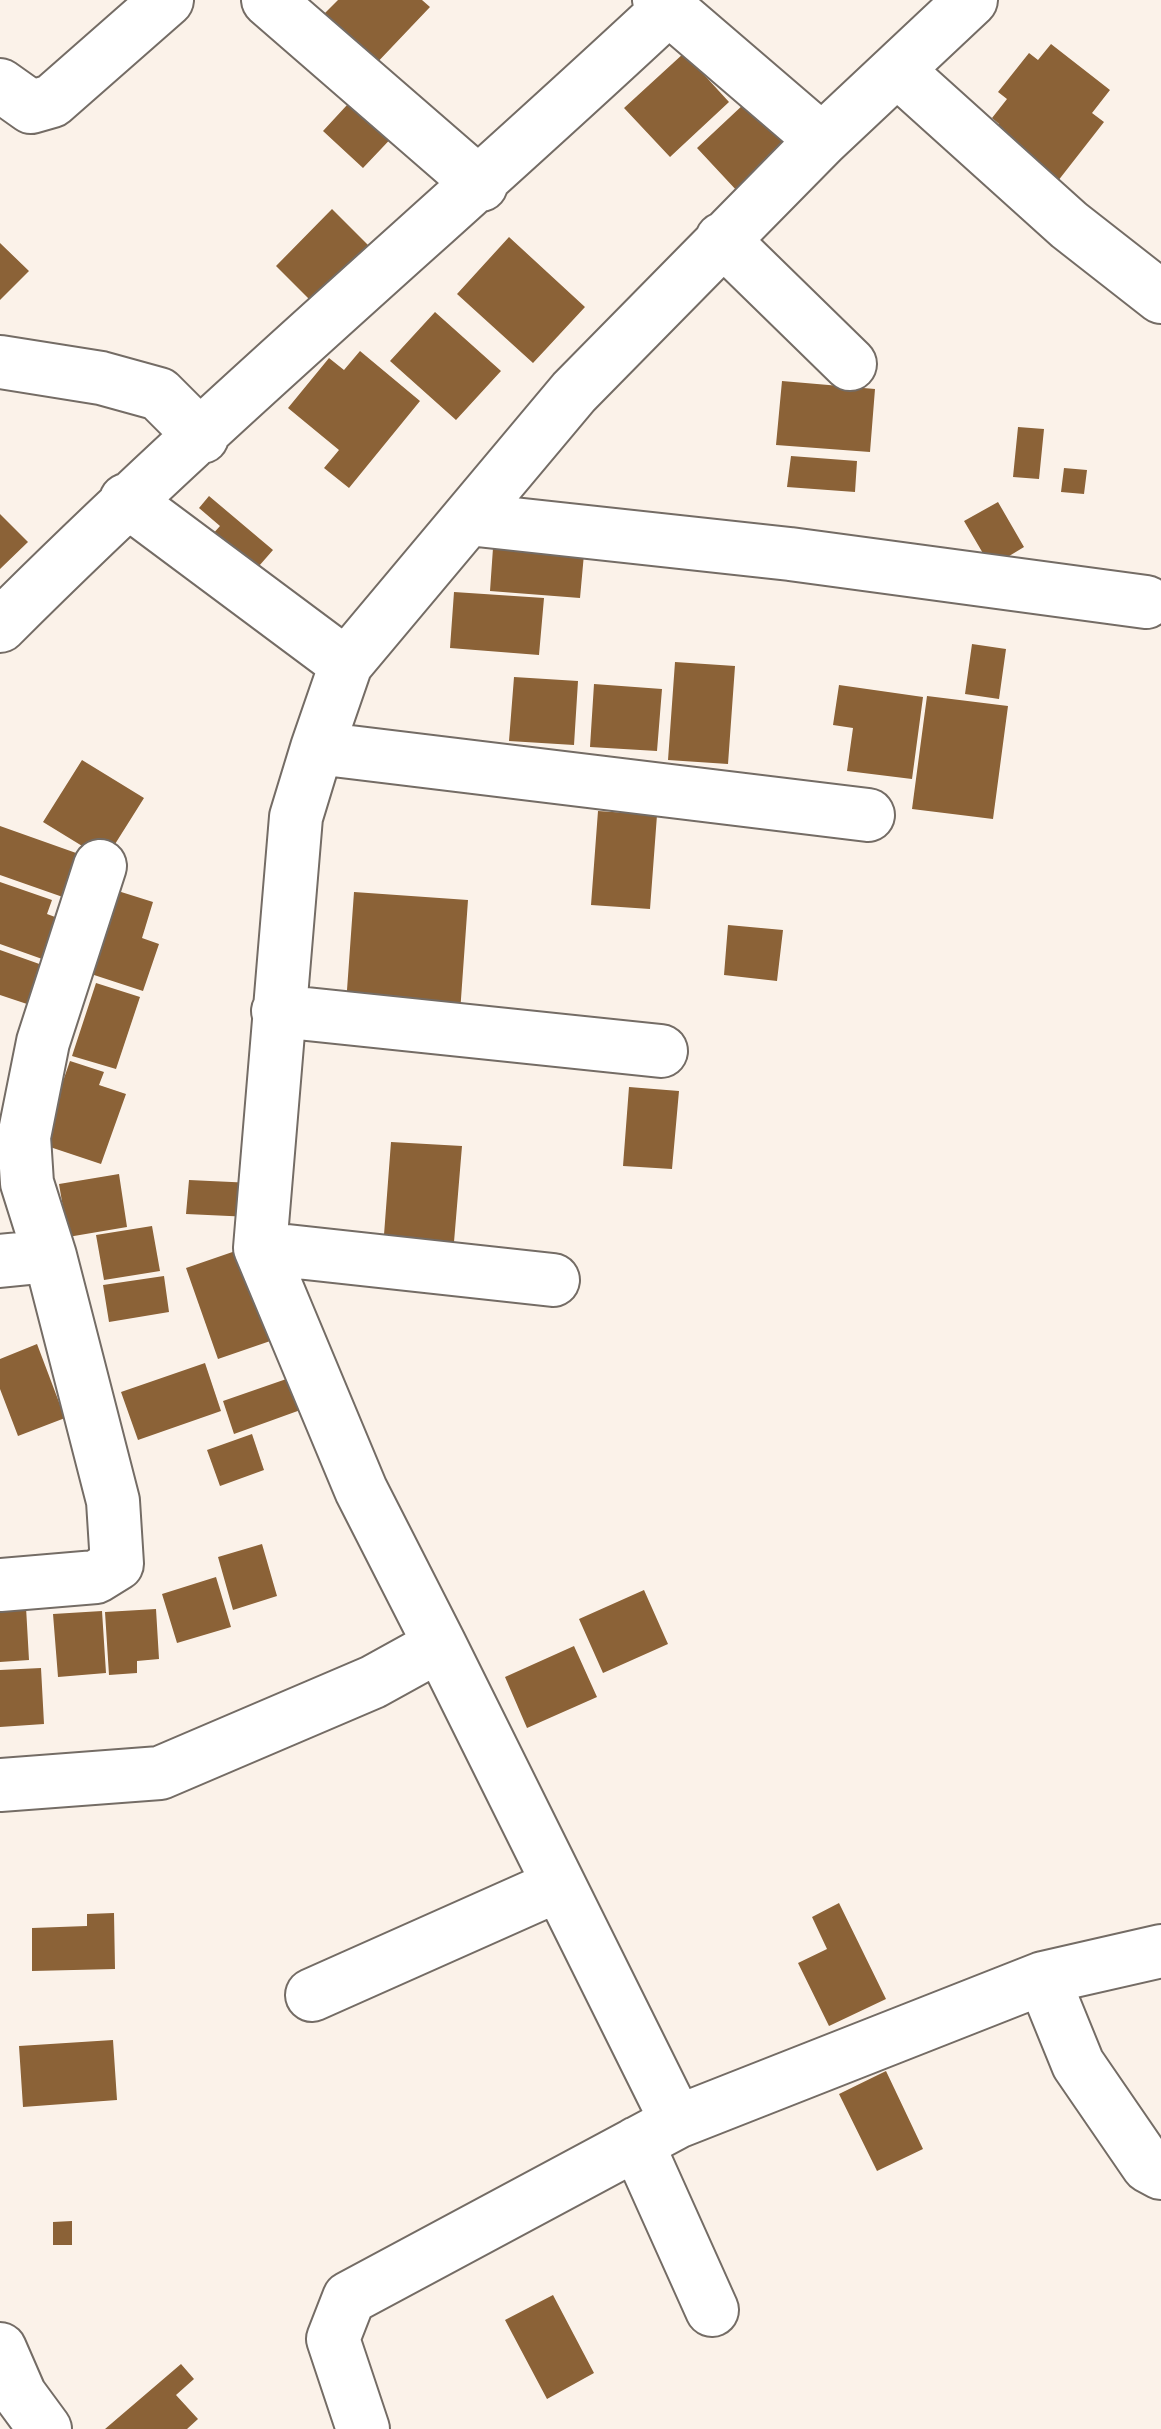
<!DOCTYPE html>
<style>
body{margin:0}
canvas{display:block;background:#fbf2e9}
</style>
<canvas width="1161" height="2429"></canvas>
<script>
const ctx = document.querySelector('canvas').getContext('2d');
ctx.lineJoin = 'round';
function fillPath(path, color) {
  ctx.fillStyle = color;
  ctx.fill(path, 'evenodd');
}
function stroke(path, color, width, dash) {
  ctx.strokeStyle = color;
  ctx.lineWidth = width;
  ctx.lineCap = dash ? 'butt' : 'round';
  ctx.setLineDash(dash || []);
  ctx.stroke(path);
}
const building = new Path2D(`
 M338,0H422L430,7L372,68L320,18Z
 M1051,44L1110,90L1092,113L1104,122L1054,186L989,137L999,124L992,118L1007,99L998,92L1029,53L1038,60Z
 M684,53L729,102L670,157L624,108Z
 M359,92L399,130L363,168L323,131Z
 M745,103L786,146L738,192L697,148Z
 M332,209L382,259L325,315L276,266Z
 M509,237L585,307L533,363L457,294Z
 M0,243L29,271L0,300Z
 M435,312L501,371L456,420L390,361Z
 M360,351L420,401L349,488L324,468L339,450L288,408L329,358L344,370Z
 M782,381L875,389L870,452L776,445Z
 M1018,427L1044,429L1039,479L1013,477Z
 M791,456L857,461L855,492L787,487Z
 M1064,468L1087,470L1084,494L1061,492Z
 M209,496L273,550L245,582L202,546L220,526L199,508Z
 M998,502L1024,547L991,567L964,521Z
 M0,514L28,542L0,569Z
 M493,548L584,554L580,598L490,591Z
 M454,592L544,598L539,655L450,648Z
 M972,644L1006,649L999,699L965,694Z
 M675,662L735,666L728,764L668,760Z
 M514,677L578,681L574,745L509,741Z
 M594,684L662,689L657,751L590,747Z
 M839,685L923,697L912,779L847,771L853,728L833,725Z
 M927,696L1008,706L993,819L912,809Z
 M82,760L144,798L105,860L43,822Z
 M598,811L657,815L650,909L591,905Z
 M0,826L93,859L77,902L0,875Z
 M0,882L52,900L47,914L74,924L59,965L0,944Z
 M118,891L153,902L142,938L159,944L143,991L91,974Z
 M354,892L468,900L460,1013L346,1004Z
 M728,925L783,930L777,981L724,975Z
 M0,950L45,966L30,1005L0,995Z
 M96,983L140,997L116,1069L72,1056Z
 M70,1061L104,1072L99,1085L126,1094L101,1164L41,1144Z
 M629,1087L679,1091L672,1169L623,1166Z
 M391,1142L462,1146L453,1254L383,1248Z
 M119,1174L127,1227L68,1237L59,1184Z
 M189,1180L253,1183L251,1217L186,1214Z
 M152,1226L160,1271L104,1280L96,1235Z
 M247,1247L279,1338L218,1359L186,1268Z
 M164,1276L169,1312L109,1322L103,1285Z
 M37,1344L65,1418L18,1436L0,1389V1359Z
 M205,1363L221,1411L138,1440L121,1392Z
 M295,1376L306,1408L234,1434L223,1401Z
 M252,1434L264,1470L220,1486L207,1450Z
 M262,1544L277,1596L233,1610L218,1557Z
 M216,1577L231,1627L177,1643L162,1594Z
 M644,1590L668,1644L603,1673L579,1619Z
 M26,1607L29,1660L0,1662V1609Z
 M156,1609L159,1659L137,1661V1673L109,1675L105,1612Z
 M102,1611L106,1673L58,1677L53,1614Z
 M574,1646L597,1697L527,1728L505,1677Z
 M41,1668L44,1724L0,1727V1670Z
 M839,1903L886,1999L829,2026L798,1963L827,1949L812,1917Z
 M114,1913L115,1969L32,1971V1928L87,1926V1914Z
 M113,2040L117,2100L23,2107L19,2046Z
 M886,2071L923,2149L877,2171L839,2094Z
 M72,2221V2245H53V2222Z
 M553,2295L594,2373L547,2399L505,2320Z
 M181,2364L194,2379L176,2395L198,2419L187,2429H105Z`);
const minor = new Path2D(`
 M268,0L481,185
 M659,0L822,140
 M897,70L1069,225L1161,297
 M0,85L31,107L52,101L167,0
 M722,239L850,364
 M0,362L101,378L159,394L202,437
 M126,500L346,664
 M468,519L790,554L1146,602
 M0,626C214,412 448,215 669,8
 M317,748L868,815
 M278,1011L661,1051
 M260,1248L553,1280
 M0,1261L50,1256
 M0,1585L96,1577L117,1564L113,1501L50,1256L27,1183L24,1137L43,1042L100,866
 M440,1645L677,2122
 M0,1785L160,1773L373,1682L440,1645L361,1490L260,1248L296,817L317,748L346,664L574,392L822,140L971,0
 M1043,1978L1078,2064L1148,2166L1161,2173
 M312,1995L559,1885
 M637,2143L712,2310
 M0,2349L20,2395L45,2429
 M363,2429L333,2339L349,2298L677,2122L1043,1978L1161,1951`);
fillPath(building, '#8b6237');
stroke(minor, '#746c65', 56);
stroke(minor, '#fff', 52);
</script>
